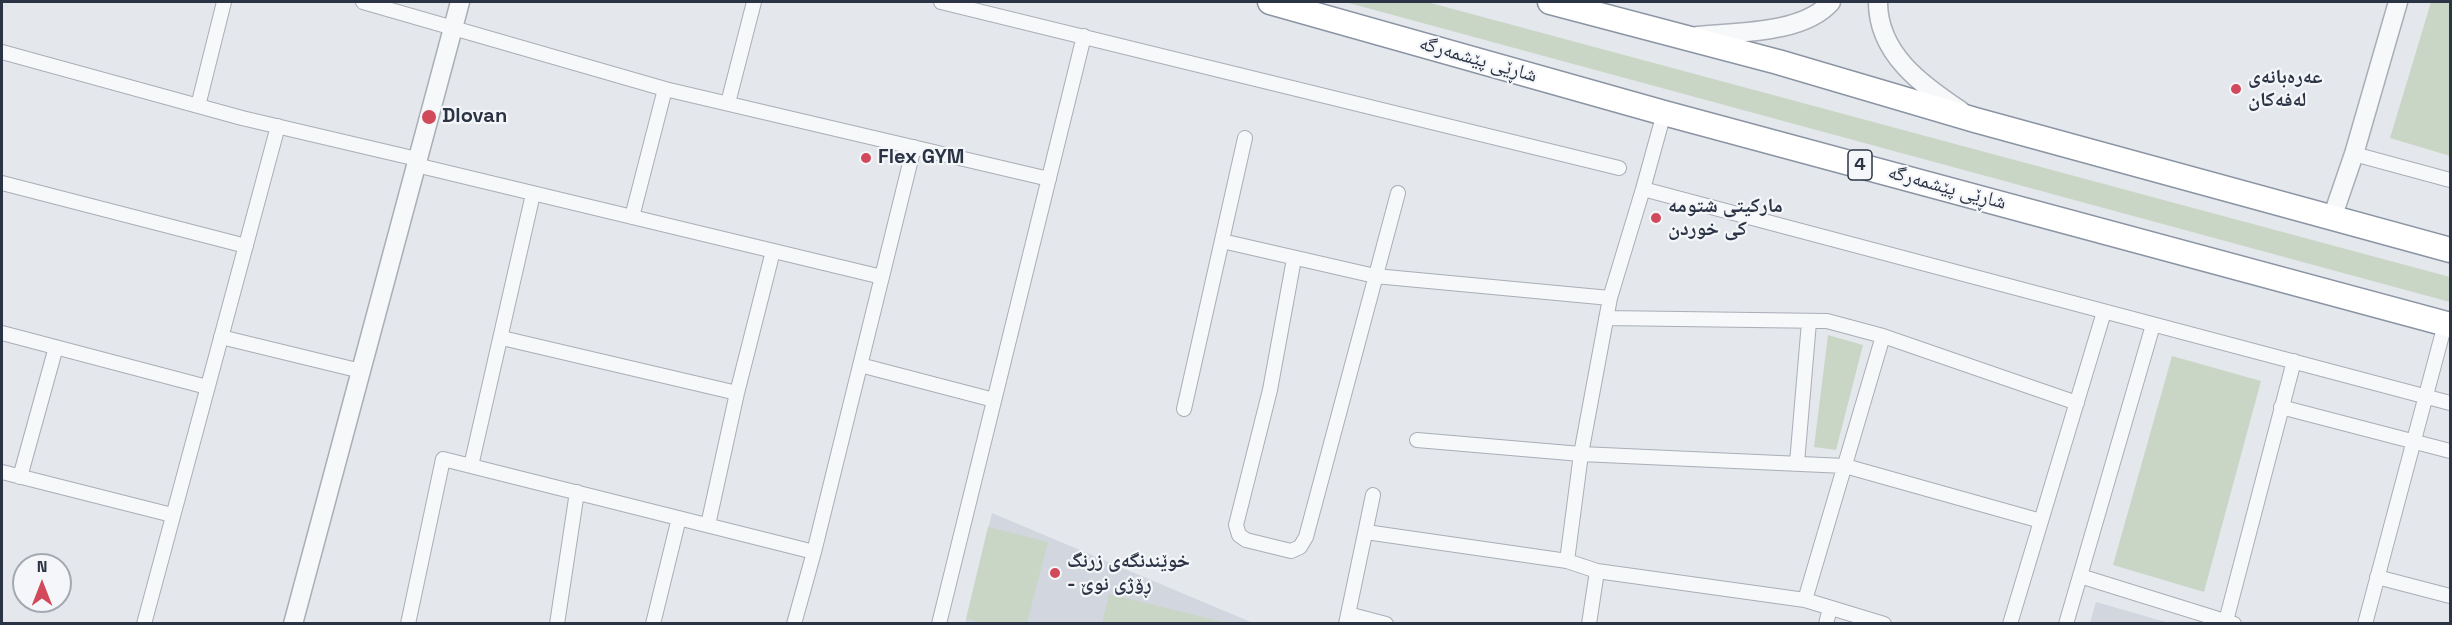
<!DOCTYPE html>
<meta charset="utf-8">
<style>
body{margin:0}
#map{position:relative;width:2452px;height:625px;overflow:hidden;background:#e4e7ec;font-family:"Space Grotesk",sans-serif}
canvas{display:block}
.frame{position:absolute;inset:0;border:3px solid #2b3445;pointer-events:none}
.north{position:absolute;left:12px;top:553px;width:60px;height:60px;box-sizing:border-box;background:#f4f6f9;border:2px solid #a4a8b1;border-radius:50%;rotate:0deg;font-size:16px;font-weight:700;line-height:24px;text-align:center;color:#2b3445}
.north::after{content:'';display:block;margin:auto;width:21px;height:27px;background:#d1495b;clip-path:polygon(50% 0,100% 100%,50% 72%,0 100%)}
</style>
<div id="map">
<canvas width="2452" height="625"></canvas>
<div class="frame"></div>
<div class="north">N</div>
</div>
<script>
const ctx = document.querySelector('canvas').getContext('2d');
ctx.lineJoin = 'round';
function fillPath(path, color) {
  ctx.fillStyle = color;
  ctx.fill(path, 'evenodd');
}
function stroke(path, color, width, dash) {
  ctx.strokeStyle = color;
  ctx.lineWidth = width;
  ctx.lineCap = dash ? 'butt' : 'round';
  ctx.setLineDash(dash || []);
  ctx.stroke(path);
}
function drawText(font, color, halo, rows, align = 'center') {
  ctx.font = font + ' "Space Grotesk","Noto Naskh Arabic",sans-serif';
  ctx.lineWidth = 4.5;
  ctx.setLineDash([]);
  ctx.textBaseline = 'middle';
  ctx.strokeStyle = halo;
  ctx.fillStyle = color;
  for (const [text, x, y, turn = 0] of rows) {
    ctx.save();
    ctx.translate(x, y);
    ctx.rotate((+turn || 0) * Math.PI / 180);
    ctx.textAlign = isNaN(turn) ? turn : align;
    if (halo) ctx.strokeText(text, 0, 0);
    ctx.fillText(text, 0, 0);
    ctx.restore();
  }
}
const built = new Path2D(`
 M992,513L1253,623L965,624Z
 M2096,602L2169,623H2090Z`);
const green = new Path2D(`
 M1345,2H1427L2450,277V302Z
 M2431,2H2450V156L2390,138Z
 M1828,335L1863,345L1836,450L1814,447Z
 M2172,356L2261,381L2204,592L2113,565Z
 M988,527L1048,542L1027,623H983L966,619Z
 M1109,594L1227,623H1102Z`);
const minor = new Path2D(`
 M363,2L665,89
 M941,2L1619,168
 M2,52L242,118L417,159
 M728,103L754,2
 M198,106L224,2
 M1664,113L1643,189L2450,403
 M2354,154L2450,180
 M416,165L882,277
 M2,183L246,246
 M632,217L665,89L1049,179
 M1222,241L1375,276L1610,298
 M1294,259L1270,390L1236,525L1239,535L1246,540L1291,551L1300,547L1306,537L1398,193
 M1606,318L1827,321L1883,336L2077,403
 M2,333L207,387
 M221,337L361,371
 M502,338L737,393
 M860,365L994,400
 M2281,407L2450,451
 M1184,409L1245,138
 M1417,440L1581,454L1845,466L2041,521
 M1797,463L1809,322
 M471,466L533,194
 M2,472L172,515
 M20,477L56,347
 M708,525L737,393L773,251
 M1366,532L1567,561L1597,571L1805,600L1884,624
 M1567,561L1581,454L1610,298L1643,189
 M2080,576L2234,624
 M2377,577L2450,596
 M1805,600L1883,336
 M1348,614L1386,624
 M2226,621L2294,361
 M144,624L278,126
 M408,624L443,459L814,552
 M557,624L577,492
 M653,624L679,518
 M794,624L814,552L914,147
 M939,624L1084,36
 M1346,624L1373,495
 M1589,624L1597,571
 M1826,624L1830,608
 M2010,624L2104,312
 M2066,624L2153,325
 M2365,624L2445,324`);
const tertiary = new Path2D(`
 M1878,2C1878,54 1922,85 1961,111
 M1697,36C1737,32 1803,34 1831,2
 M2332,218L2354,154L2398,2
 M293,624L460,2`);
const trunk = new Path2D(`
 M1270,2L1664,113L2450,325
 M1550,2L1778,62L1975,120L2450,250`);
const markers = [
 [2236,89,6,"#d1495b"],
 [429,117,8,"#d1495b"],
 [866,158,6,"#d1495b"],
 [1656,218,6,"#d1495b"],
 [1055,573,6,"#d1495b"]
];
const shields = [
 [1860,165,24]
];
const shieldNames = [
 ["4",1860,165]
];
const streetNames = [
 ["شاڕێی پێشمەرگە",1478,60,16],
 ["شاڕێی پێشمەرگە",1947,188,15]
];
const poiNames = [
 ["عەرەبانەی",2248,78],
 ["لەفەکان",2248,101],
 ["Dlovan",442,117],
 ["Flex GYM",878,158],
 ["مارکیتی شتومه",1668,207],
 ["کی خوردن",1668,230],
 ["خوێندنگەی زرنگ",1067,562],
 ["- ڕۆژی نوێ",1067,585]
];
fillPath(built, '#d2d6de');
fillPath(green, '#c9d6c5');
stroke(minor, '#a9aeb7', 16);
stroke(tertiary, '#a9aeb7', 21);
stroke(trunk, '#8b94a3', 27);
stroke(minor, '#f7f8fa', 14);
stroke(tertiary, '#f7f8fa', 18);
stroke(trunk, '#fff', 24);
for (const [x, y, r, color] of markers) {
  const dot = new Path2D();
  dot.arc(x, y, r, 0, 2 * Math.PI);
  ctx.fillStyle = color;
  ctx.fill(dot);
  stroke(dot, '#f4f6f9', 2);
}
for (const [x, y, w] of shields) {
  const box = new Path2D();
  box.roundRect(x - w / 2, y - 15, w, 30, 4.5);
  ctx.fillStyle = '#f4f6f9';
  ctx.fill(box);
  stroke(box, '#2b3445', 1.5);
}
drawText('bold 18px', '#2b3445', null, shieldNames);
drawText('20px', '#2b3445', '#f4f6f9', streetNames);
drawText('bold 20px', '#2b3445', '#f4f6f9', poiNames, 'left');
</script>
